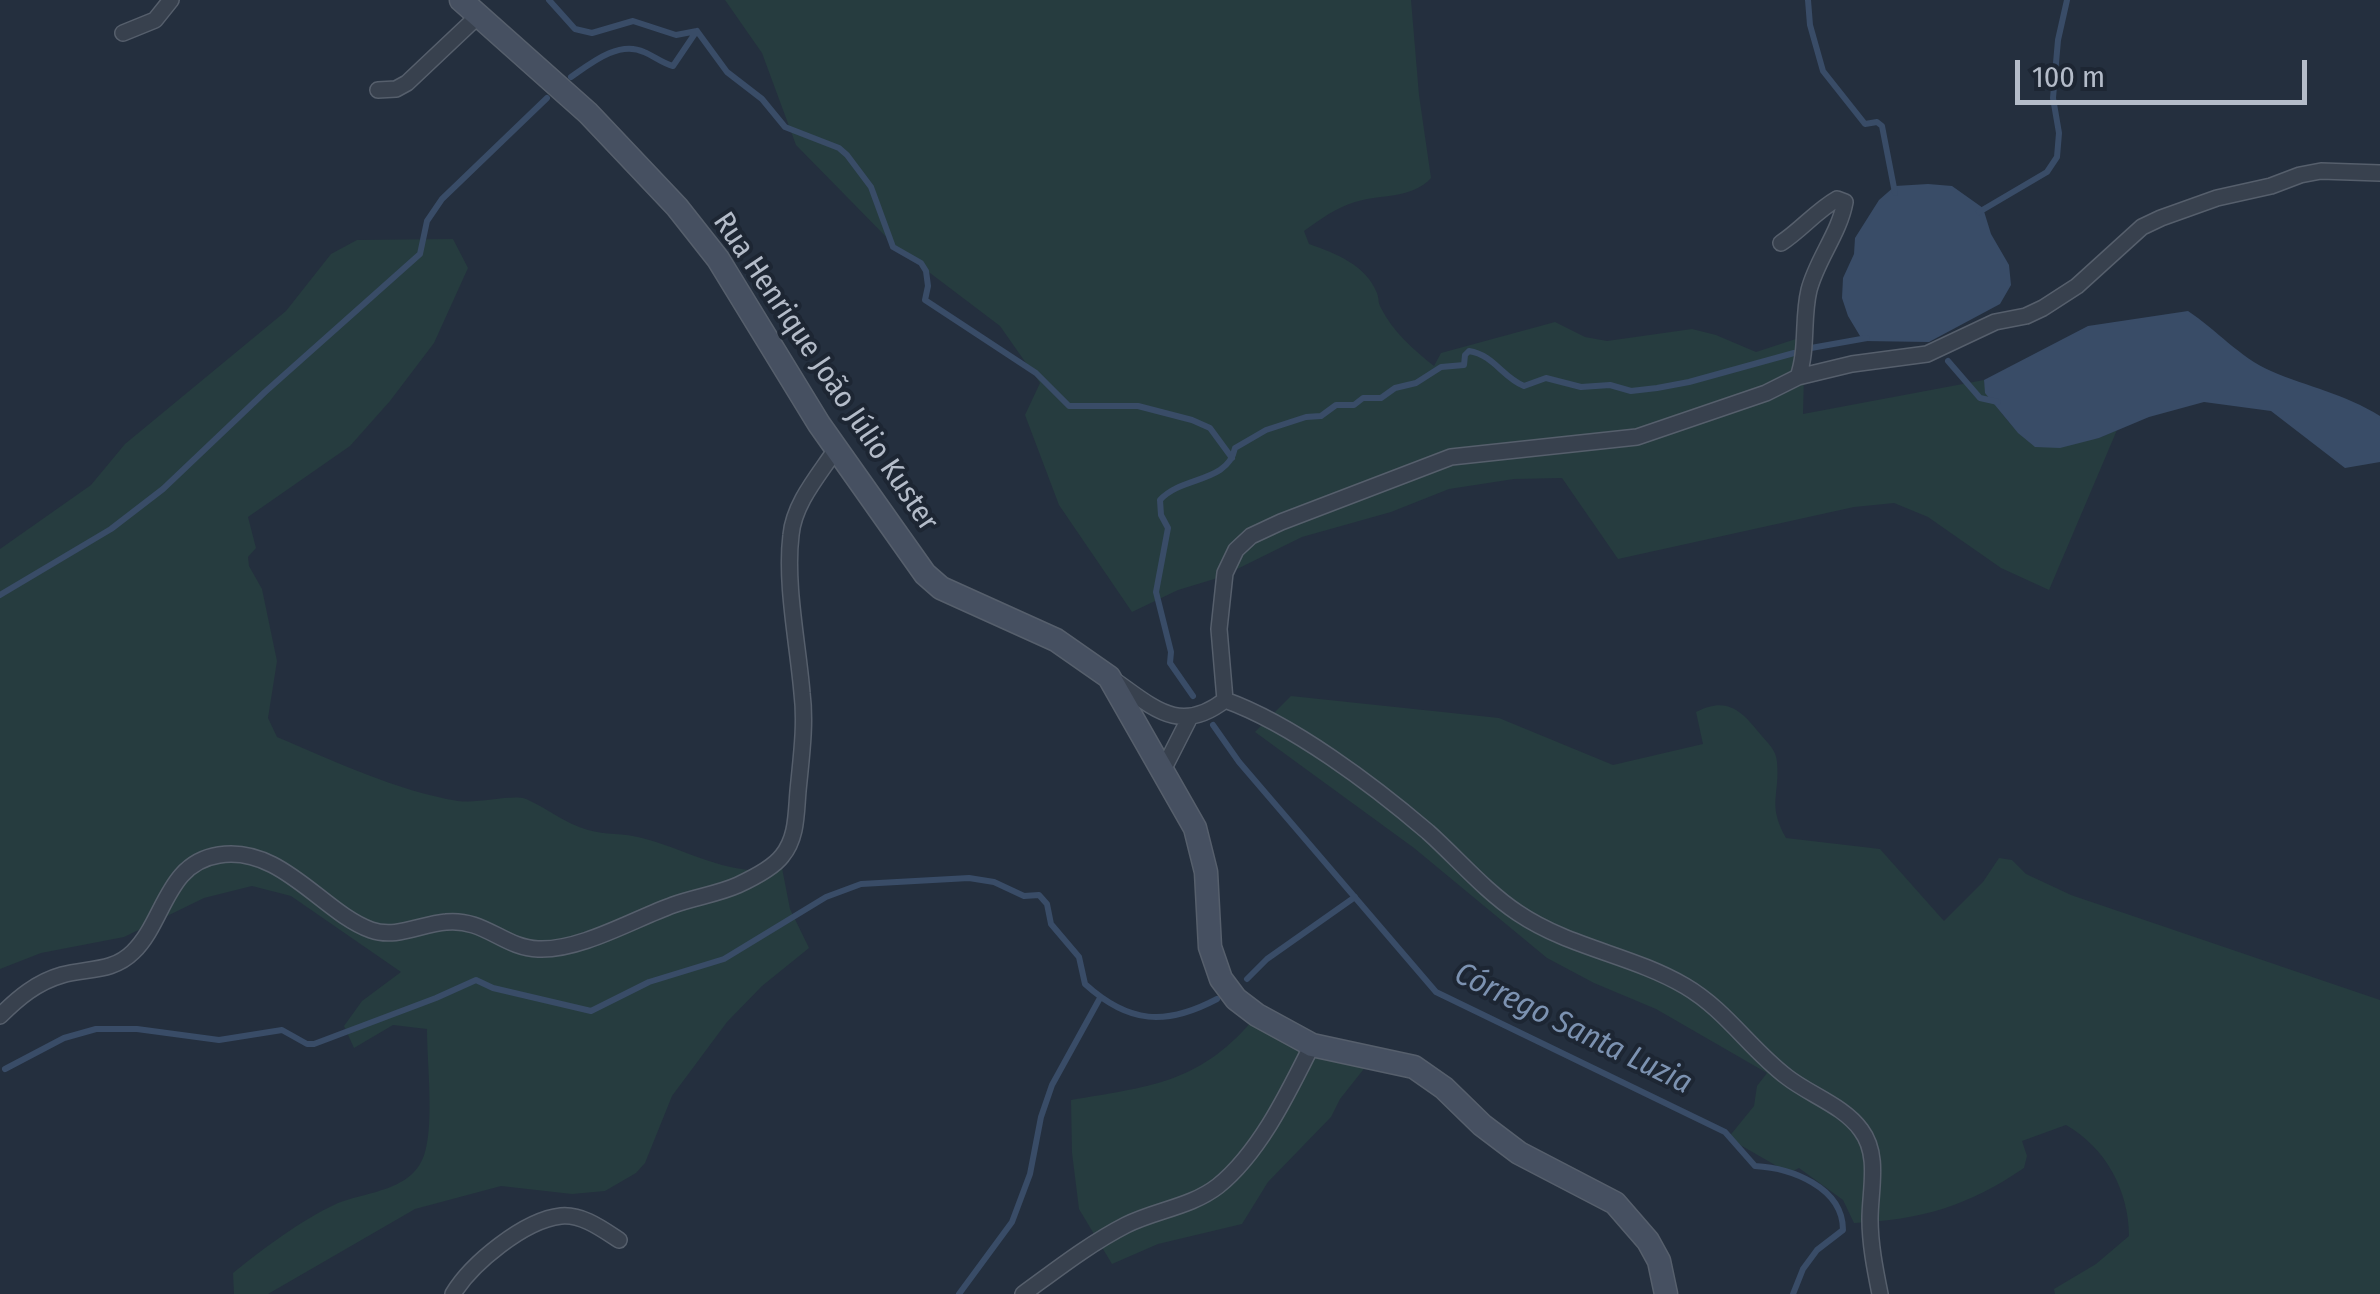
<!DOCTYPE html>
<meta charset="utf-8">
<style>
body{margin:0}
#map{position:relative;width:2380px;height:1294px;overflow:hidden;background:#242f3e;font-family:"Fira Sans Condensed",sans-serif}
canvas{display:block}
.scale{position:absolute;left:2015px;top:60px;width:292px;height:45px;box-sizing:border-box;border:5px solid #b4bcc9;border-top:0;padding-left:12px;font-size:30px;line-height:35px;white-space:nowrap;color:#b4bcc9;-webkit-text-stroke:8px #1d2633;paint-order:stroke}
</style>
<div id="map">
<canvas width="2380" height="1294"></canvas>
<div class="scale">100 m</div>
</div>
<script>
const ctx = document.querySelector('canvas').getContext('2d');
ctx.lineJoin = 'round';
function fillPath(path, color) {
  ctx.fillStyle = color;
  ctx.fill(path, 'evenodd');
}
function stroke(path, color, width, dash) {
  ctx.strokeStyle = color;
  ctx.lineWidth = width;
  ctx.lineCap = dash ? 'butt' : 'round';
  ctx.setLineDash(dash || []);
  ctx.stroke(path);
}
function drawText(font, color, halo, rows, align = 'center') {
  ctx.font = font + ' "Fira Sans Condensed",sans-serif';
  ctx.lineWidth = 8;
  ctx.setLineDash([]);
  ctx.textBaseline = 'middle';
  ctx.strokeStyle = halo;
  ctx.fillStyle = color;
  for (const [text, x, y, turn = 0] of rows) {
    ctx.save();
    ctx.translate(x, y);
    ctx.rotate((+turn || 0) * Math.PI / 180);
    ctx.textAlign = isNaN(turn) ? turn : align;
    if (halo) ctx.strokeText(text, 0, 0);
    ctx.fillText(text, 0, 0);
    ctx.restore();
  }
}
const green = new Path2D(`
 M725,0H1411L1419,95L1431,178C1412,199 1381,194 1355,202C1335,208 1321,219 1304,231L1309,244C1335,253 1366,265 1377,293C1380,302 1377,300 1381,308C1393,332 1414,350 1434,366L1441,353L1555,322L1585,337L1607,341L1692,329L1716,335L1756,352L1805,336L1803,414L1984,380C1986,399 2018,435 2035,446L2099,438L2117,430L2049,590L2001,568L1928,517L1894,503L1854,507L1618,559L1562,478L1514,479L1449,489L1391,512L1302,537L1221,577L1178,590L1132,612L1059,505L1025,415L1040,383L1000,326L897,248L796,145L762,53Z
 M453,239L468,268L434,343L390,401L350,446L248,517L256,548L248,557L249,566L262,589L277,661L268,718L277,737C334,761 397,791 458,801C479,804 512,794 526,799C547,808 566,824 588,830C605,835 624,833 642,838C689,850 732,879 782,868L790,909L809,948L762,986L727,1022L672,1096L645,1163L636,1173L605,1191L572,1194L501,1186L415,1209L268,1294H234L233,1273C263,1249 301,1220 336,1204C366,1191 414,1192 425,1152C434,1121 427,1063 427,1029L393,1025L354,1048L344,1026L362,1001L401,972L291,896L252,886L204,898L124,937L41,953L0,969V549L91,485L125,444L286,311L331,254L357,240Z
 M1291,696L1499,718L1613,765L1703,744L1696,712C1727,696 1741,710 1761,735C1768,743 1776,750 1777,762C1780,796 1767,804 1786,838L1880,849L1944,921L1983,882L1999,858L2012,860L2026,874L2071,895L2380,1000V1294H2055L2054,1289L2096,1264L2129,1236C2129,1191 2106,1148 2066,1125L2022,1141L2027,1156L2024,1168C1968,1206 1921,1220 1854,1223L1843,1200L1799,1168L1789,1173L1728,1138L1754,1106L1757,1086L1767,1073L1656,1009L1594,983L1547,958L1414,848L1255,732Z
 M1251,1022C1294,1049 1316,1059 1367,1065L1340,1099L1331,1117L1268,1182L1242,1224L1158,1244L1112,1264L1079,1209L1072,1153L1071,1100C1146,1087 1198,1084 1251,1022Z`);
const water = new Path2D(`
 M1928,184L1952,186L1983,208L1991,234L2009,265L2011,285L2000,304L1929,342L1863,341L1848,316L1842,298L1843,278L1854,254L1855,238L1879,200L1895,186Z
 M2188,311C2217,330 2239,357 2271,371C2308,387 2345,394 2380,416V462L2345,468L2271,411L2204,402L2149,417L2099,438L2060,448L2035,447L2018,433L1985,393L1984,380L2088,326Z`);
const stream = new Path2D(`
 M549,0L575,29L592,33L633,21L676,35L697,31
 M1808,0L1810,25L1823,71L1865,124L1877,122L1882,126L1895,193
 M697,31L727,72L762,99L785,127L839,148L847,155L871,187L893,247L921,263L926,271L928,286L925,300L1036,373L1069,406H1138L1192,420L1210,428L1232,458
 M571,77C591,63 619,40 644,52C654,56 662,63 673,66L696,32
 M1979,212L2047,172L2057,157L2059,133L2053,98L2058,40L2067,0
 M1811,348L1867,338
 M1948,361L1980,398L1998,402
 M0,595L111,529L163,489L265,392L420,254L427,221L442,199L547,98
 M1193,696L1170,663L1171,652L1156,592L1168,528L1161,515L1160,500C1181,476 1228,483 1235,448L1266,430L1306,417L1321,416L1336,405H1354L1363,398H1381L1395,388L1416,383L1441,367L1464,365L1465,355L1469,351C1494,355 1502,377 1524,386L1546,378L1581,387L1610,385L1631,391L1657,388L1689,382L1794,353
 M1213,725L1239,762L1436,992L1725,1132L1755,1166C1791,1168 1843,1187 1843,1230L1817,1250L1803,1269L1793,1294
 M1247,979L1267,959L1355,897
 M5,1069L64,1038L96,1029H137L219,1040L282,1030L307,1044H314L436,998L476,980L493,988L591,1011L649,982L724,959L826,897L861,884L969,878L994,882L1024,896L1039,895L1047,904L1051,924L1079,957L1085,984C1129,1024 1166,1026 1217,999
 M959,1294L1012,1222L1030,1174L1041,1117L1052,1085L1100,998`);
const street = new Path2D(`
 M123,33L155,20L171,0
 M378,90L396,89L407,83L478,16
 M1781,243C1801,230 1816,211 1837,199L1845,202C1839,234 1817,259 1809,290C1802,319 1808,349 1798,377
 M1114,680C1154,708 1180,735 1225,700
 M1163,770L1189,719
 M0,1016C18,998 37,982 62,975C88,968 113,972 133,952C165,921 166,863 219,855C281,845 323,913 371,930C396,939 421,924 446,922C484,918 504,948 538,949C580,951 634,919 673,905C695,897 718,894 738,885C753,878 773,868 782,856C797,838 796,814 798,791C801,759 806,725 802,693C798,644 785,584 791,535C794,503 819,475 836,449
 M453,1294C471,1264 524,1220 561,1216C582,1214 602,1229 619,1240
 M1023,1294C1056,1270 1089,1244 1126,1225C1156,1210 1191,1207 1218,1186C1260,1152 1288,1093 1312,1045
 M1880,1294C1875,1269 1870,1244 1870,1219C1870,1190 1880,1155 1861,1130C1844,1106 1810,1095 1787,1077C1750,1049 1726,1010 1685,986C1632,955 1570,948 1518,913C1485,891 1458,859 1428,832C1373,785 1292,724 1225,700L1219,629L1225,573L1236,550L1251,536L1281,522L1451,457L1637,437L1766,393L1798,377L1852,364L1927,354L1995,322L2026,316L2043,308L2077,286L2142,227L2161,218L2217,198L2271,186L2300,175L2321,171L2380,173`);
const secondary = new Path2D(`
 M461,0L588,113L677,207L718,259L819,424L925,574L941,588L1056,640L1109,677L1195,828L1206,872L1210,947L1221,979L1236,999L1257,1015L1312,1045L1414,1067L1444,1088L1482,1125L1519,1153L1615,1203L1648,1241L1659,1261L1666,1294`);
const streetNames = [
 ["Rua Henrique João Júlio Kuster",825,372,56]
];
const waterNames = [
 ["Córrego Santa Luzia",1573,1029,26]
];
fillPath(green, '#263c3f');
fillPath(water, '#394c67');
stroke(stream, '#394c67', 6);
stroke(street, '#565f6c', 18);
stroke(secondary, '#565f6c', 25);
stroke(street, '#38414e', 15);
stroke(secondary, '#465061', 22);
drawText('30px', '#b4bcc9', '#1d2633', streetNames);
drawText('italic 32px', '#7c92b1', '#1d2633', waterNames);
</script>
